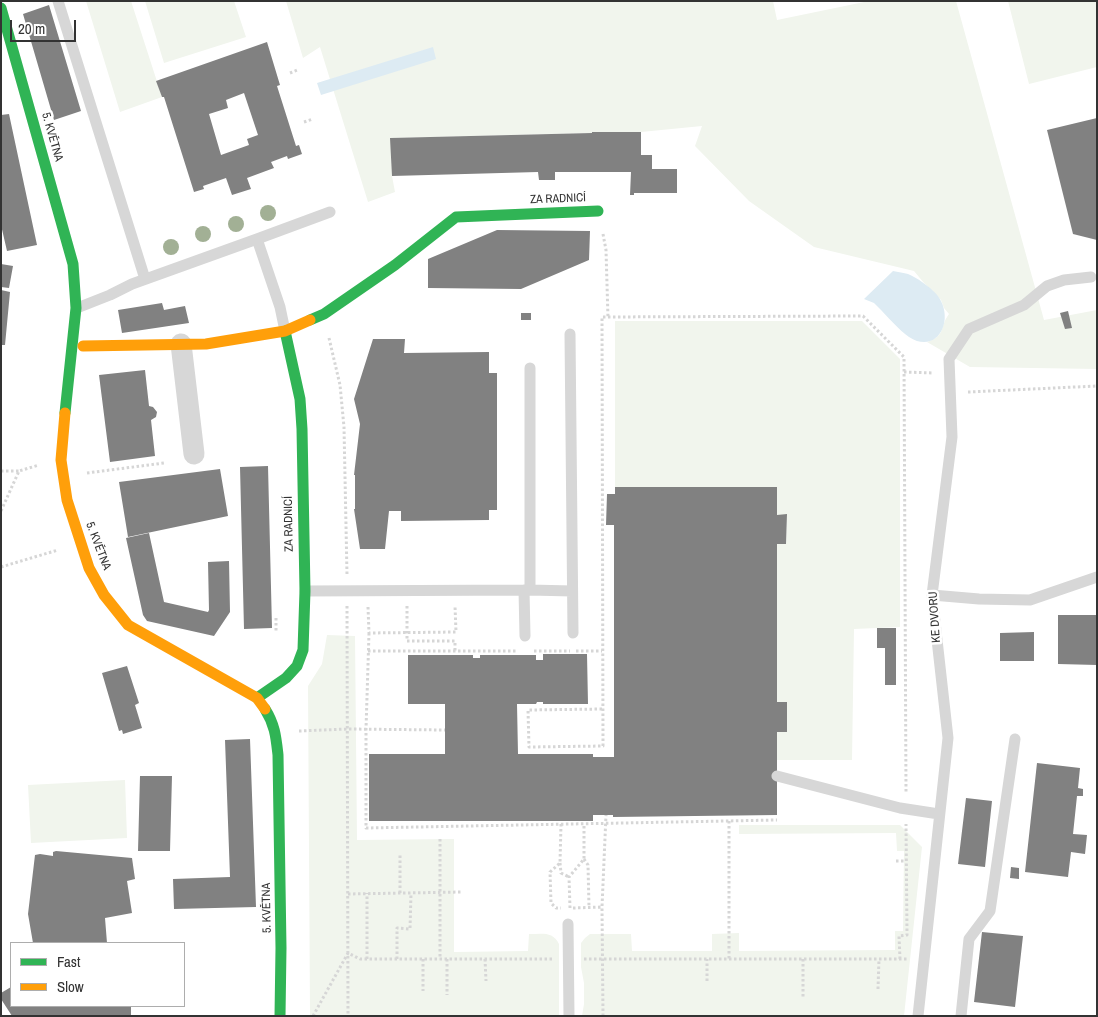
<!DOCTYPE html>
<meta charset="utf-8">
<style>
body{margin:0}
#map{position:relative;width:1098px;height:1017px;overflow:hidden;background:#fff;font-family:"Archivo Narrow",sans-serif}
canvas{display:block}
.frame{position:absolute;inset:0;border:2px solid #333;pointer-events:none}
.legend{position:absolute;left:10px;top:942px;width:175px;height:65px;box-sizing:border-box;background:#fff;border:1px solid #adadad;margin:0;padding:6px 9px;list-style:none;font-size:15px;color:#333}
.legend li{display:flex;align-items:center;gap:10px;height:25px}
.legend b{width:25px;border:1px solid #adadad}
.scale{position:absolute;left:10px;top:20px;width:66px;height:22px;box-sizing:border-box;border:2px solid #333;border-top:0;padding-left:6px;font-size:15px;line-height:18px;white-space:nowrap;color:#333;-webkit-text-stroke:4px #fff;paint-order:stroke}
</style>
<div id="map">
<canvas width="1098" height="1017"></canvas>
<div class="frame"></div>
<ul class="legend">
<li><b style="height:6px;background:#30b455"></b>Fast</li>
<li><b style="height:6px;background:#ff9f0a"></b>Slow</li>
</ul>
<div class="scale">20 m</div>
</div>
<script>
const ctx = document.querySelector('canvas').getContext('2d');
ctx.lineJoin = 'round';
function fillPath(path, color) {
  ctx.fillStyle = color;
  ctx.fill(path, 'evenodd');
}
function stroke(path, color, width, dash) {
  ctx.strokeStyle = color;
  ctx.lineWidth = width;
  ctx.lineCap = dash ? 'butt' : 'round';
  ctx.setLineDash(dash || []);
  ctx.stroke(path);
}
function drawText(font, color, halo, rows, align = 'center') {
  ctx.font = font + ' "Archivo Narrow",sans-serif';
  ctx.lineWidth = 5;
  ctx.setLineDash([]);
  ctx.textBaseline = 'middle';
  ctx.strokeStyle = halo;
  ctx.fillStyle = color;
  for (const [text, x, y, turn = 0] of rows) {
    ctx.save();
    ctx.translate(x, y);
    ctx.rotate((+turn || 0) * Math.PI / 180);
    ctx.textAlign = isNaN(turn) ? turn : align;
    if (halo) ctx.strokeText(text, 0, 0);
    ctx.fillText(text, 0, 0);
    ctx.restore();
  }
}
const green = new Path2D(`
 M86,1H131L162,97L120,112Z
 M145,1H234L246,37L164,63Z
 M286,1H773L777,20L869,1H956L1044,320L1097,310V369L970,367L927,342C947,335 939,327 949,314L944,308L941,300L924,283L914,271L814,247L749,201L695,146L702,126L641,132H592V133L391,138L392,176L395,192L368,202L320,47L303,58Z
 M1008,1H1097V67L1029,84Z
 M615,321H862L900,359V627L854,629L852,760H777V732H786L787,702H777V544H786L787,515H777L615,487Z
 M327,635L355,636L357,840L454,839V952L528,951L529,934C542,934 553,931 559,944V1016H310L308,686L322,664Z
 M125,780L127,838L31,843L28,785Z
 M739,825H900L922,847L904,1016H582L584,1004V983L581,967V943L585,938L590,934H631L632,951H712V934L739,933V951L895,950V931H903L904,851H897L896,833L739,834Z`);
const water = new Path2D(`
 M433,47L436,59L321,95L317,83Z
 M893,271C898,272 904,273 908,274C913,276 918,279 922,282C929,287 937,293 941,301C953,325 935,354 909,337C900,331 886,315 878,307L874,303L864,299Z`);
const building = new Path2D(`
 M49,5L81,111L54,120L23,14Z
 M267,42L280,85L277,86L296,146L299,145L302,154L288,159L287,156L271,162L274,168L247,178L251,189L232,195L226,178L203,186L204,189L194,192L164,97H162L156,81ZM244,93L258,135L247,139L249,145L221,155L209,114L228,108L226,100Z
 M9,114L37,245L7,251L1,225V115Z
 M1097,118V240L1073,234L1047,130Z
 M592,132H641V155H652V169H677V193H634V195H630L631,172H555V180H539L538,172L392,176L390,138L592,133Z
 M497,230L590,231L589,260L521,289L428,288V259Z
 M1,264L13,266L9,288L1,287Z
 M1,290L10,292L5,345H1Z
 M162,303L164,310L185,306L189,323L122,333L118,310Z
 M1068,311L1072,328L1065,329L1060,313Z
 M521,313H531V320H521Z
 M373,339H405L404,353L489,352V373H497V510H489V520L401,521V511H389L385,549H360L354,509H355V475H354L360,424L354,399Z
 M145,370L149,406L153,407L157,412L156,417L151,420L155,456L110,462L99,375Z
 M268,466L272,628L244,629L240,467Z
 M220,469L228,516L128,537L119,482Z
 M615,487H777V515L787,514L786,544H777V702H787V732H777V815L613,817V815H593V821H369V754H445V704H408V655H473V658H480V655H536V660H543V654H587L588,704H543V702H537L536,704H517L518,754H593V757H614V525H606L607,494H615Z
 M149,533L164,602L208,612L209,610L208,562L229,561L230,612L214,636L147,621L143,615L126,538Z
 M1058,615H1097V665L1058,664Z
 M877,628H896V685H885V648H877Z
 M1034,632V661H1000V633Z
 M127,666L139,703L135,705L142,728L123,734L122,730L119,731L102,673Z
 M250,739L256,907L174,909L173,879L230,877L225,740Z
 M1037,763L1080,768L1078,788L1083,789V796H1077L1073,834L1087,835L1085,854L1071,852L1068,877L1025,872Z
 M140,776H172L170,851H138Z
 M966,798L992,801L985,867L958,864Z
 M56,851L132,858L135,879L127,881L132,913L105,918L107,943H33L28,914L35,855L40,854L53,856V852Z
 M1011,867L1019,868V879L1010,878Z
 M982,932L1023,936L1015,1007L974,1002Z
 M11,987V1006H131V1016H12L1,999V993Z`);
const path = new Path2D(`
 M290,73L297,70
 M304,122L313,119
 M603,234L606,250L608,318
 M329,338L340,385L344,427L347,575
 M904,372L934,373
 M968,392L1097,386
 M1,471H19
 M87,473L164,463
 M1,511L19,471L39,465
 M1,567L58,550
 M347,606L348,1016
 M407,606V641H455V651
 M368,607L369,633L456,632L455,606
 M276,618V631
 M369,633L366,729V828L777,820
 M368,651H518
 M534,651H570
 M576,651H602
 M602,709L528,710L529,747L603,746L602,317L863,316L904,357L906,793
 M299,731L347,729L445,730
 M729,821V959
 M561,824L560,863L550,872L551,903L556,908H561
 M440,839V959
 M584,859L588,865L589,907
 M896,861H906
 M560,863L561,873L569,877
 M400,893V853
 M348,894L461,892
 M570,908L569,877L584,859V824
 M573,908L602,907
 M367,959V893
 M397,959V928L410,929L411,893
 M423,959V991
 M447,959V995
 M485,959L486,981
 M584,959H908
 M803,959V998
 M900,959L899,936L907,935L906,824
 M707,981V959
 M878,989L879,959
 M313,1016L348,953L360,959H553
 M603,1016L602,907L606,815`);
const lane = new Path2D(`
 M58,1L145,279
 M77,308L110,295L132,284L257,239
 M285,331L280,307L257,239L330,212
 M570,334L573,633
 M524,590L525,636
 M530,590L572,591
 M305,591L530,590V368
 M932,595L979,599L1030,600L1097,577
 M777,776L900,808L939,814
 M568,924L569,1016
 M918,1016L948,738L932,595L952,437L949,359L969,329L1024,305L1047,286L1064,280L1091,277
 M961,1016L969,939L990,911L1015,739`);
const street = new Path2D(`
 M181,344L194,454`);
const fast = new Path2D(`
 M1,8L73,264L76,308L65,413
 M310,320L324,314L395,265L456,217L598,211
 M257,698L286,678L297,666L303,650L305,591L302,429L300,399L285,331
 M265,709C275,725 276,737 278,755L281,948L280,1016`);
const slow = new Path2D(`
 M83,346L206,344L285,331L310,320
 M65,413L61,460L67,500L89,568L104,595L128,625L257,698L265,709`);
const trees = [
 [268,213],
 [236,224],
 [203,234],
 [171,247]
];
const streetNames = [
 ["5. KVĚTNA",52,137,74],
 ["ZA RADNICÍ",558,199,-2],
 ["ZA RADNICÍ",289,524,-91],
 ["5. KVĚTNA",98,546,69],
 ["KE DVORU",935,617,-94],
 ["5. KVĚTNA",267,908,-91]
];
fillPath(green, '#f1f5ed');
fillPath(water, '#ddebf3');
fillPath(building, '#818181');
stroke(path, '#d6d6d6', 3, [2.5, 2.5]);
stroke(lane, '#d7d7d7', 11);
stroke(street, '#d7d7d7', 21);
stroke(fast, '#30b455', 11);
stroke(slow, '#ff9f0a', 11);
ctx.fillStyle = '#a2b095';
for (const [x, y] of trees) {
  ctx.beginPath();
  ctx.arc(x, y, 8, 0, 2 * Math.PI);
  ctx.fill();
}
drawText('12px', '#333', '#fff', streetNames);
</script>
